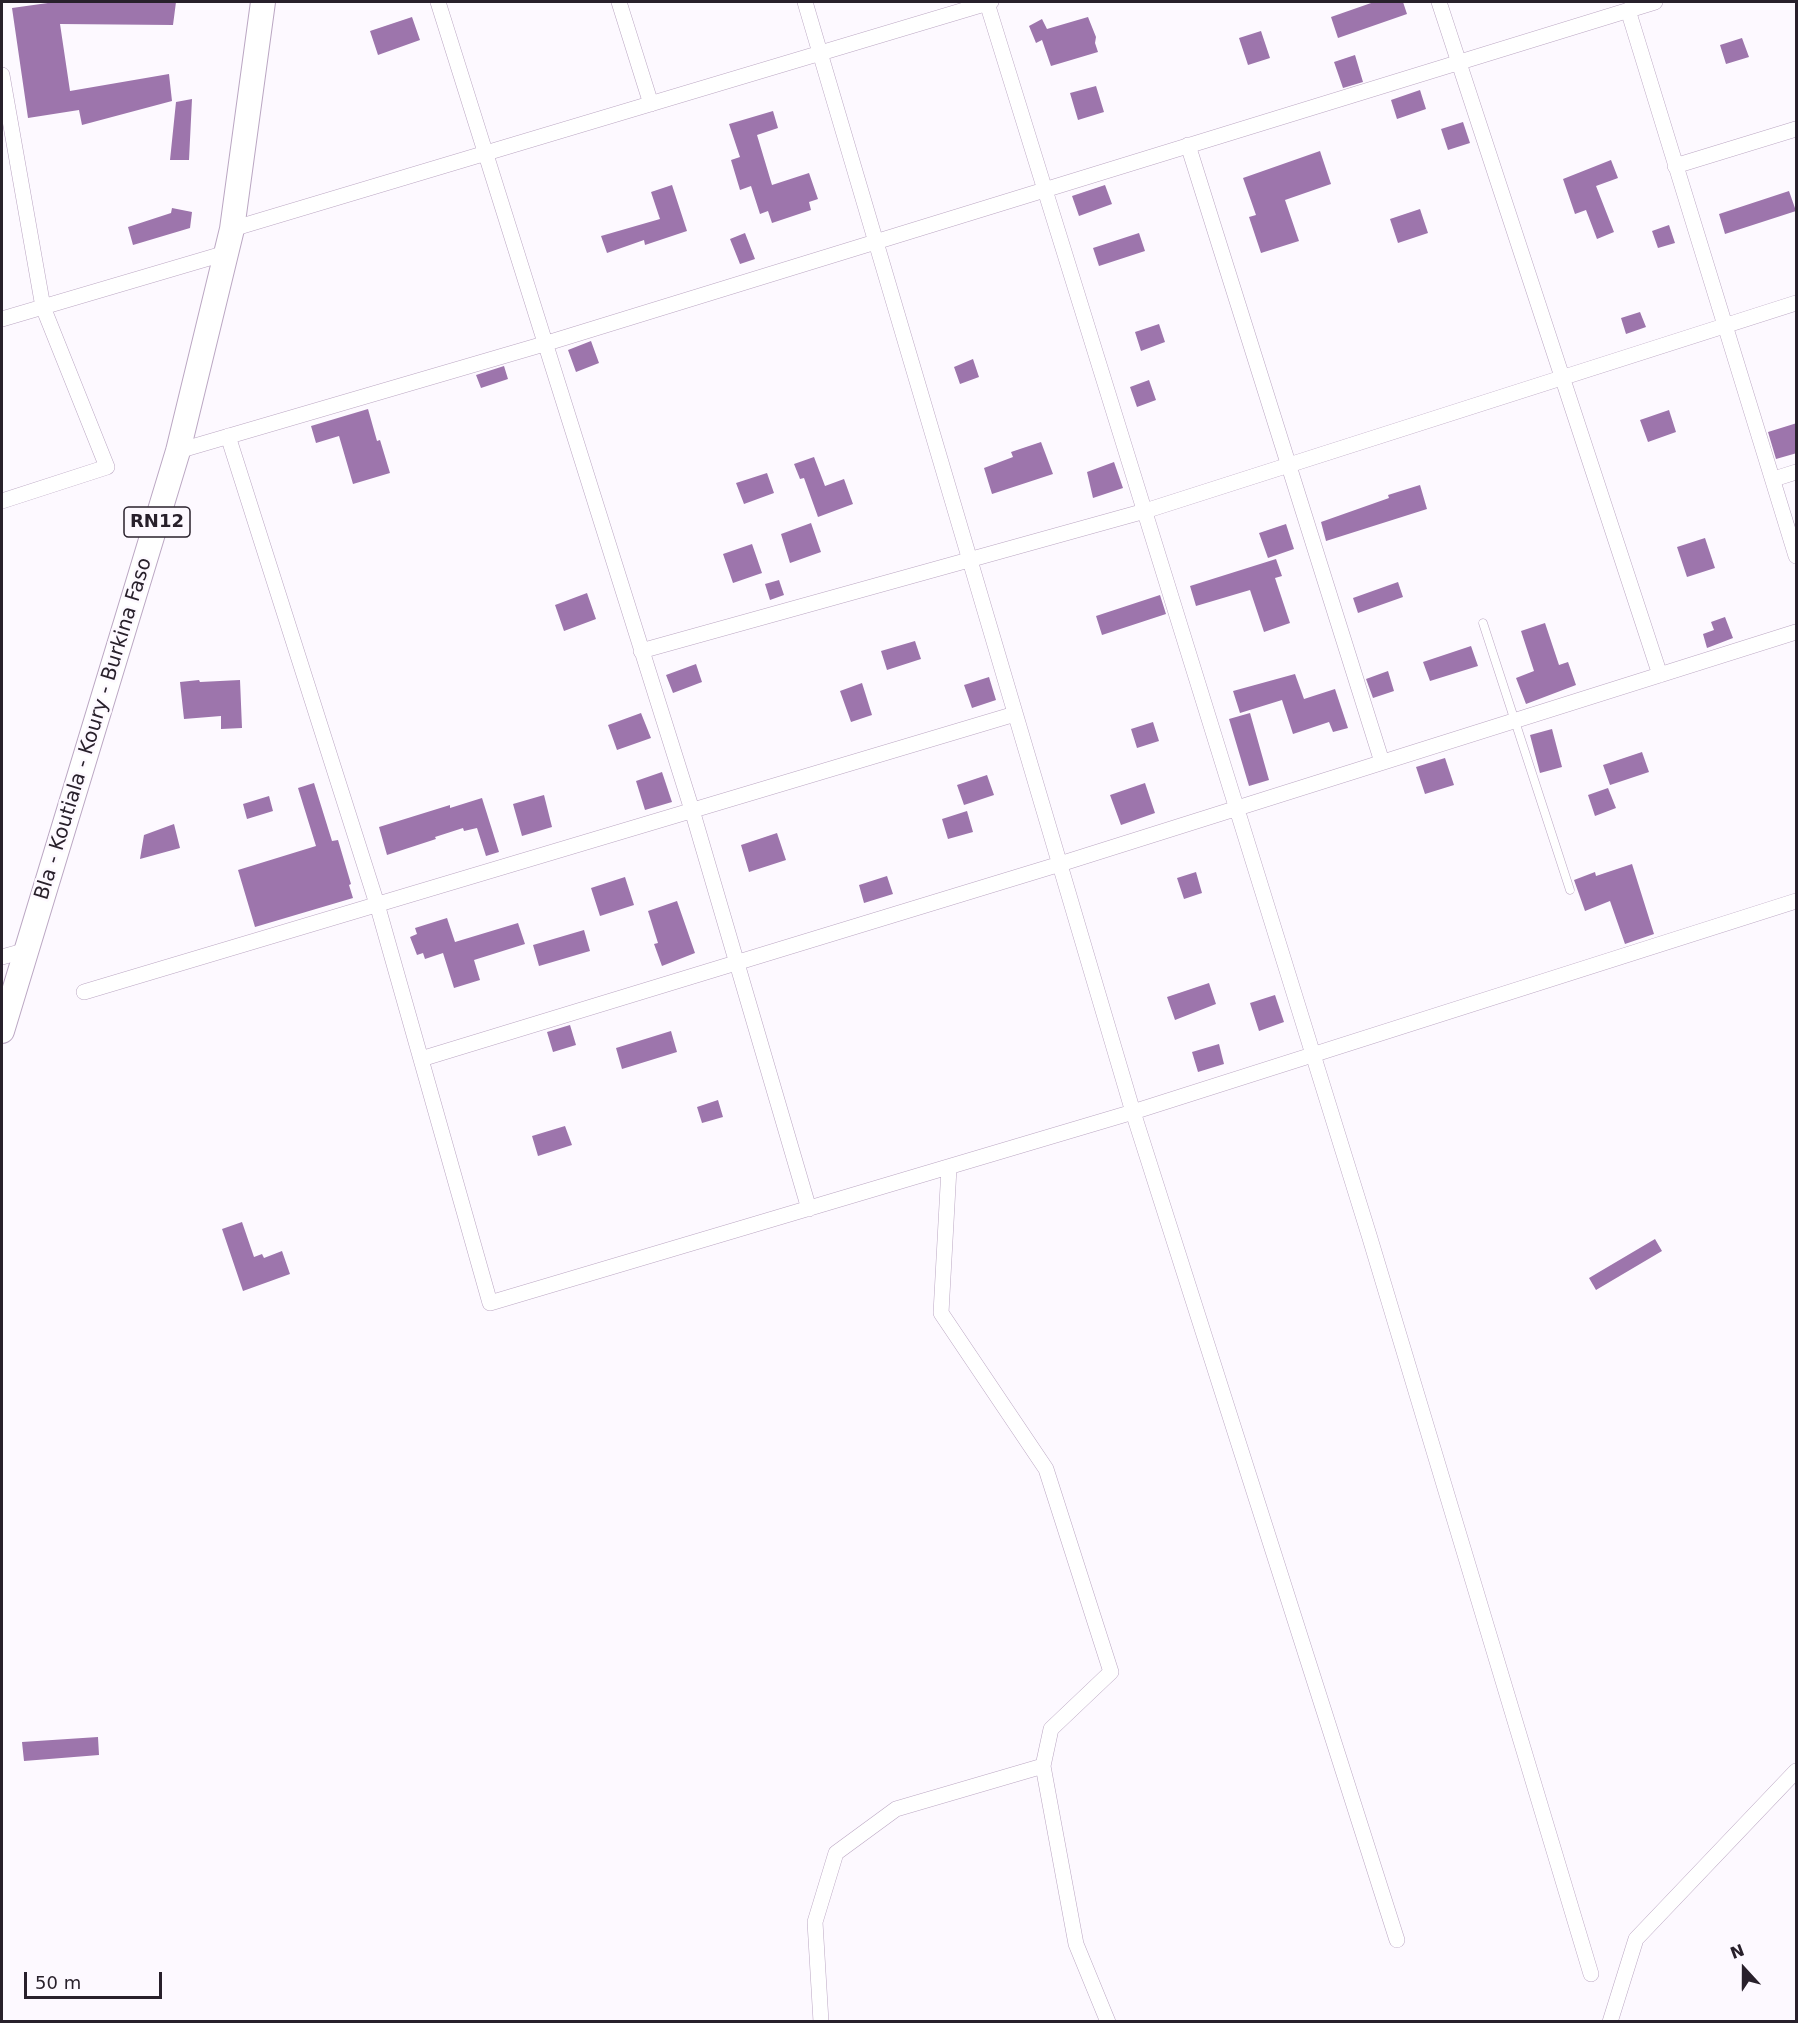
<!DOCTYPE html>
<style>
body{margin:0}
#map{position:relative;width:1798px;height:2023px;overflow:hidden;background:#fdf9ff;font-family:"DejaVu Sans",sans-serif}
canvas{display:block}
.frame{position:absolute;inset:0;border:3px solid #28202b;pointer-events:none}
.north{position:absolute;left:1714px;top:1939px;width:60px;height:60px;-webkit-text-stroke:4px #fdf9ff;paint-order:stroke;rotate:339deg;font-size:16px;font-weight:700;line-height:24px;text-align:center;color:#28202b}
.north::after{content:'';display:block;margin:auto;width:21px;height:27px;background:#28202b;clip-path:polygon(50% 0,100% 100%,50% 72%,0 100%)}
.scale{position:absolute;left:24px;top:1972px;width:138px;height:27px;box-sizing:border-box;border:3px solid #28202b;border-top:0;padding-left:8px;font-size:18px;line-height:21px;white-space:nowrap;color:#28202b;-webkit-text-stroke:4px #fdf9ff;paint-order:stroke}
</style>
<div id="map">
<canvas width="1798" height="2023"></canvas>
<div class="frame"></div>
<div class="north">N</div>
<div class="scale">50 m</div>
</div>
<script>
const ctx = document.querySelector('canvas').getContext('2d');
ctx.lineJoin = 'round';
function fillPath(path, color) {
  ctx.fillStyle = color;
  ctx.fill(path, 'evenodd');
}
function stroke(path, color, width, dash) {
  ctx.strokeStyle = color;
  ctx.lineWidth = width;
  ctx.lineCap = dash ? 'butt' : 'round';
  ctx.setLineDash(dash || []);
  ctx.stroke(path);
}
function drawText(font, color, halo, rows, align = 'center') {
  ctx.font = font + ' "DejaVu Sans",sans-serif';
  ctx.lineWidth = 5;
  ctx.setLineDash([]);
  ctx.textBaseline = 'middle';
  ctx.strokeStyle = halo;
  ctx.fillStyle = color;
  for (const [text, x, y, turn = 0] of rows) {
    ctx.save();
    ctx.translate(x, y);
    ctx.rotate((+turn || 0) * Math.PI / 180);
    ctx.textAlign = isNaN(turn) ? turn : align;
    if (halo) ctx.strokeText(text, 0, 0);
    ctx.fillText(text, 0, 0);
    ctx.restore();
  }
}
const building = new Path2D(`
 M55,2H176L173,25L60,24L70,91L169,74L172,101L82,125L79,110L28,118L12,8Z
 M1374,2H1403L1407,14L1338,38L1331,17Z
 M412,17L420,40L378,55L370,31Z
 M1088,17L1096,37L1095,43L1098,52L1051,66L1042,40L1036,43L1029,26L1042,19L1047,29Z
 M1261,31L1270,58L1248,65L1239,38Z
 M1742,38L1749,57L1726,64L1720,45Z
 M1355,55L1363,82L1343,88L1334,62Z
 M1096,86L1104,112L1078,120L1070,93Z
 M1420,90L1426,109L1397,119L1391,100Z
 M192,99L189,160H170L176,102Z
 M773,111L778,128L757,135L772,185L809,173L818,199L809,202L811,210L772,223L768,211L760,214L751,186L740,190L731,160L740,157L729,124Z
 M1463,122L1470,143L1448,150L1441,129Z
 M1320,151L1331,184L1285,200L1299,241L1261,253L1249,217L1256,215L1243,178Z
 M1611,160L1618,178L1596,186L1614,232L1597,239L1586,210L1575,214L1563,179Z
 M672,185L687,231L645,245L644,240L607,253L601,236L660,219L651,192Z
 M1105,185L1112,204L1079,216L1072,196Z
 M1789,191L1796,211L1725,234L1719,214Z
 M172,208L192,212L190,228L133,245L128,227L171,213Z
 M1420,209L1428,233L1398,243L1390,219Z
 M1669,225L1675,243L1658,248L1652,231Z
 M745,233L755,259L740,264L730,239Z
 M1139,233L1145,251L1099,266L1093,248Z
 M1640,312L1646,327L1626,334L1621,318Z
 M1159,324L1165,342L1141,351L1135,332Z
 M591,341L599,363L576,372L568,350Z
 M973,359L979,377L960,384L954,367Z
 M504,366L508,379L481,388L476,375Z
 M1149,380L1156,400L1137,407L1130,387Z
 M368,409L377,441L380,440L390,473L353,484L339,436L316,443L311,426Z
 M1669,410L1676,432L1648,442L1640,420Z
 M1797,423V453L1776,459L1768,432Z
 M1041,442L1053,474L992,494L984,468L1013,457L1011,452Z
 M814,457L825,486L844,479L853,504L818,517L804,478L800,479L794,464Z
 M1114,462L1123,488L1093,498L1087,472Z
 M767,473L774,493L744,504L736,483Z
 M1420,485L1427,509L1326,541L1321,522L1389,498L1388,495Z
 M811,523L821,552L790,563L781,534Z
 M1286,524L1294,549L1268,558L1259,533Z
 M1705,538L1715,568L1687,577L1677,547Z
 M752,544L762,573L733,583L723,554Z
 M1276,559L1282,576L1275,578L1290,623L1264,632L1250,590L1196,606L1190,586Z
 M779,580L784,595L770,600L765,584Z
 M1398,582L1403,597L1358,613L1353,598Z
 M587,593L596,619L564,631L555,605Z
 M1160,595L1166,614L1102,635L1096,616Z
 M1725,617L1733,638L1707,648L1703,634L1714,630L1711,622Z
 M1545,623L1559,665L1568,662L1576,685L1526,704L1516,678L1534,671L1521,631Z
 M915,641L921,659L887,670L881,651Z
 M1471,646L1478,666L1430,681L1423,662Z
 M696,664L702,682L673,693L666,675Z
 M1388,671L1394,691L1373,698L1366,679Z
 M1295,674L1304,699L1335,689L1348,728L1333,732L1329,722L1293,734L1282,700L1240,713L1233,691Z
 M989,677L996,700L972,708L964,685Z
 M199,680L200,682L240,680L242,728L221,729V716L184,719L180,682Z
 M862,683L872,715L851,722L840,691Z
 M641,713L651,738L617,750L608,725Z
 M1250,713L1269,780L1249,786L1229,719Z
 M1153,722L1159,741L1137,748L1131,729Z
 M1552,729L1562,767L1540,773L1530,735Z
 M1642,752L1649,772L1610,785L1603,765Z
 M1445,758L1454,785L1425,794L1416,767Z
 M662,772L672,802L645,810L636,781Z
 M987,775L994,795L964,805L957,785Z
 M314,783L332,841L338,840L351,884L349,885L353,898L255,927L238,870L316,846L298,788Z
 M1145,783L1155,813L1121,825L1110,795Z
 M1608,788L1616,808L1595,816L1588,795Z
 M544,795L552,827L522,836L513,804Z
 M269,796L273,811L247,819L243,804Z
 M482,798L499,852L486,856L477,828L464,831L463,828L435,837L436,839L387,855L379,827L450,805V808Z
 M967,811L973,832L948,839L942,819Z
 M174,824L180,848L140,859L144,835Z
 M777,833L786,860L749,872L741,845Z
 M1632,864L1654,934L1625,944L1610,901L1585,911L1574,880L1595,872L1596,876Z
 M1196,872L1202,893L1184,899L1177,878Z
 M887,876L893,894L864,903L859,885Z
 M625,877L634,905L600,916L591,888Z
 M677,901L695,953L662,966L654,944L658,943L648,911Z
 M447,918L455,942L518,923L525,944L474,960L480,980L454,988L443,953L425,959L423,953L417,955L410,937L417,934L415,928Z
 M584,930L590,951L539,966L533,945Z
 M1209,983L1216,1004L1175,1020L1167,997Z
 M1275,995L1284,1022L1259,1031L1250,1003Z
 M570,1025L576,1045L553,1052L547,1032Z
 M671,1031L677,1052L622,1069L616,1048Z
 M1219,1044L1224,1064L1198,1072L1192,1052Z
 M718,1100L723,1117L702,1123L697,1107Z
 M565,1126L572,1145L538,1156L532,1136Z
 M242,1222L254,1257L262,1254L264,1258L282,1251L290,1274L243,1291L222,1229Z
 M1655,1239L1662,1251L1596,1290L1589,1278Z
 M98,1737L99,1755L24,1761L22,1742Z`);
const lane = new Path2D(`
 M1483,623L1570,890`);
const street = new Path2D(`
 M438,2L692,810L809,1209
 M619,2L651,104
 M805,2L1133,1112L1397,1940
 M1439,2L1660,675
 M987,3L1369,1235L1591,1974
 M1628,10L1796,556
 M2,75L43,307L107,467L2,501
 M1188,145L1382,762
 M1675,166L1796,129
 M232,229L991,2
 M2,319L226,253
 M228,436L377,904L490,1303L1133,1112L1796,901
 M178,451L544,344L1655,2
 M1774,479L1796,472
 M641,651L1145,511L1796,303
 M2,957L27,950
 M84,992L1015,714
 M421,1059L1060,864L1796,632
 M949,1168L941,1313L1046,1469L1111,1672L1051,1729L1043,1766L1076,1944L1108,2022
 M821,2022L815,1922L836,1853L896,1809L1043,1766
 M1610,2022L1636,1939L1796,1771`);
const primary = new Path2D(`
 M2,1031L178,451L232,229L263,2`);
const shields = [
 [157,522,66]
];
const shieldNames = [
 ["RN12",157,522]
];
const streetNames = [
 ["Bla - Koutiala - Koury - Burkina Faso",94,729,-73]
];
fillPath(building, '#9d75ac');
stroke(lane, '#bba7c3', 9);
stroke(street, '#bba7c3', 16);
stroke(primary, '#bba7c3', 26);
stroke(lane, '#fff', 8);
stroke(street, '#fff', 15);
stroke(primary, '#fff', 24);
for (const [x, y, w] of shields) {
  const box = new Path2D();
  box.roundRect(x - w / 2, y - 15, w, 30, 4.5);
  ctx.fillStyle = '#fdf9ff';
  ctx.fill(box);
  stroke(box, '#28202b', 1.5);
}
drawText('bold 18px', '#28202b', null, shieldNames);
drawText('20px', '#28202b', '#fdf9ff', streetNames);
</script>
